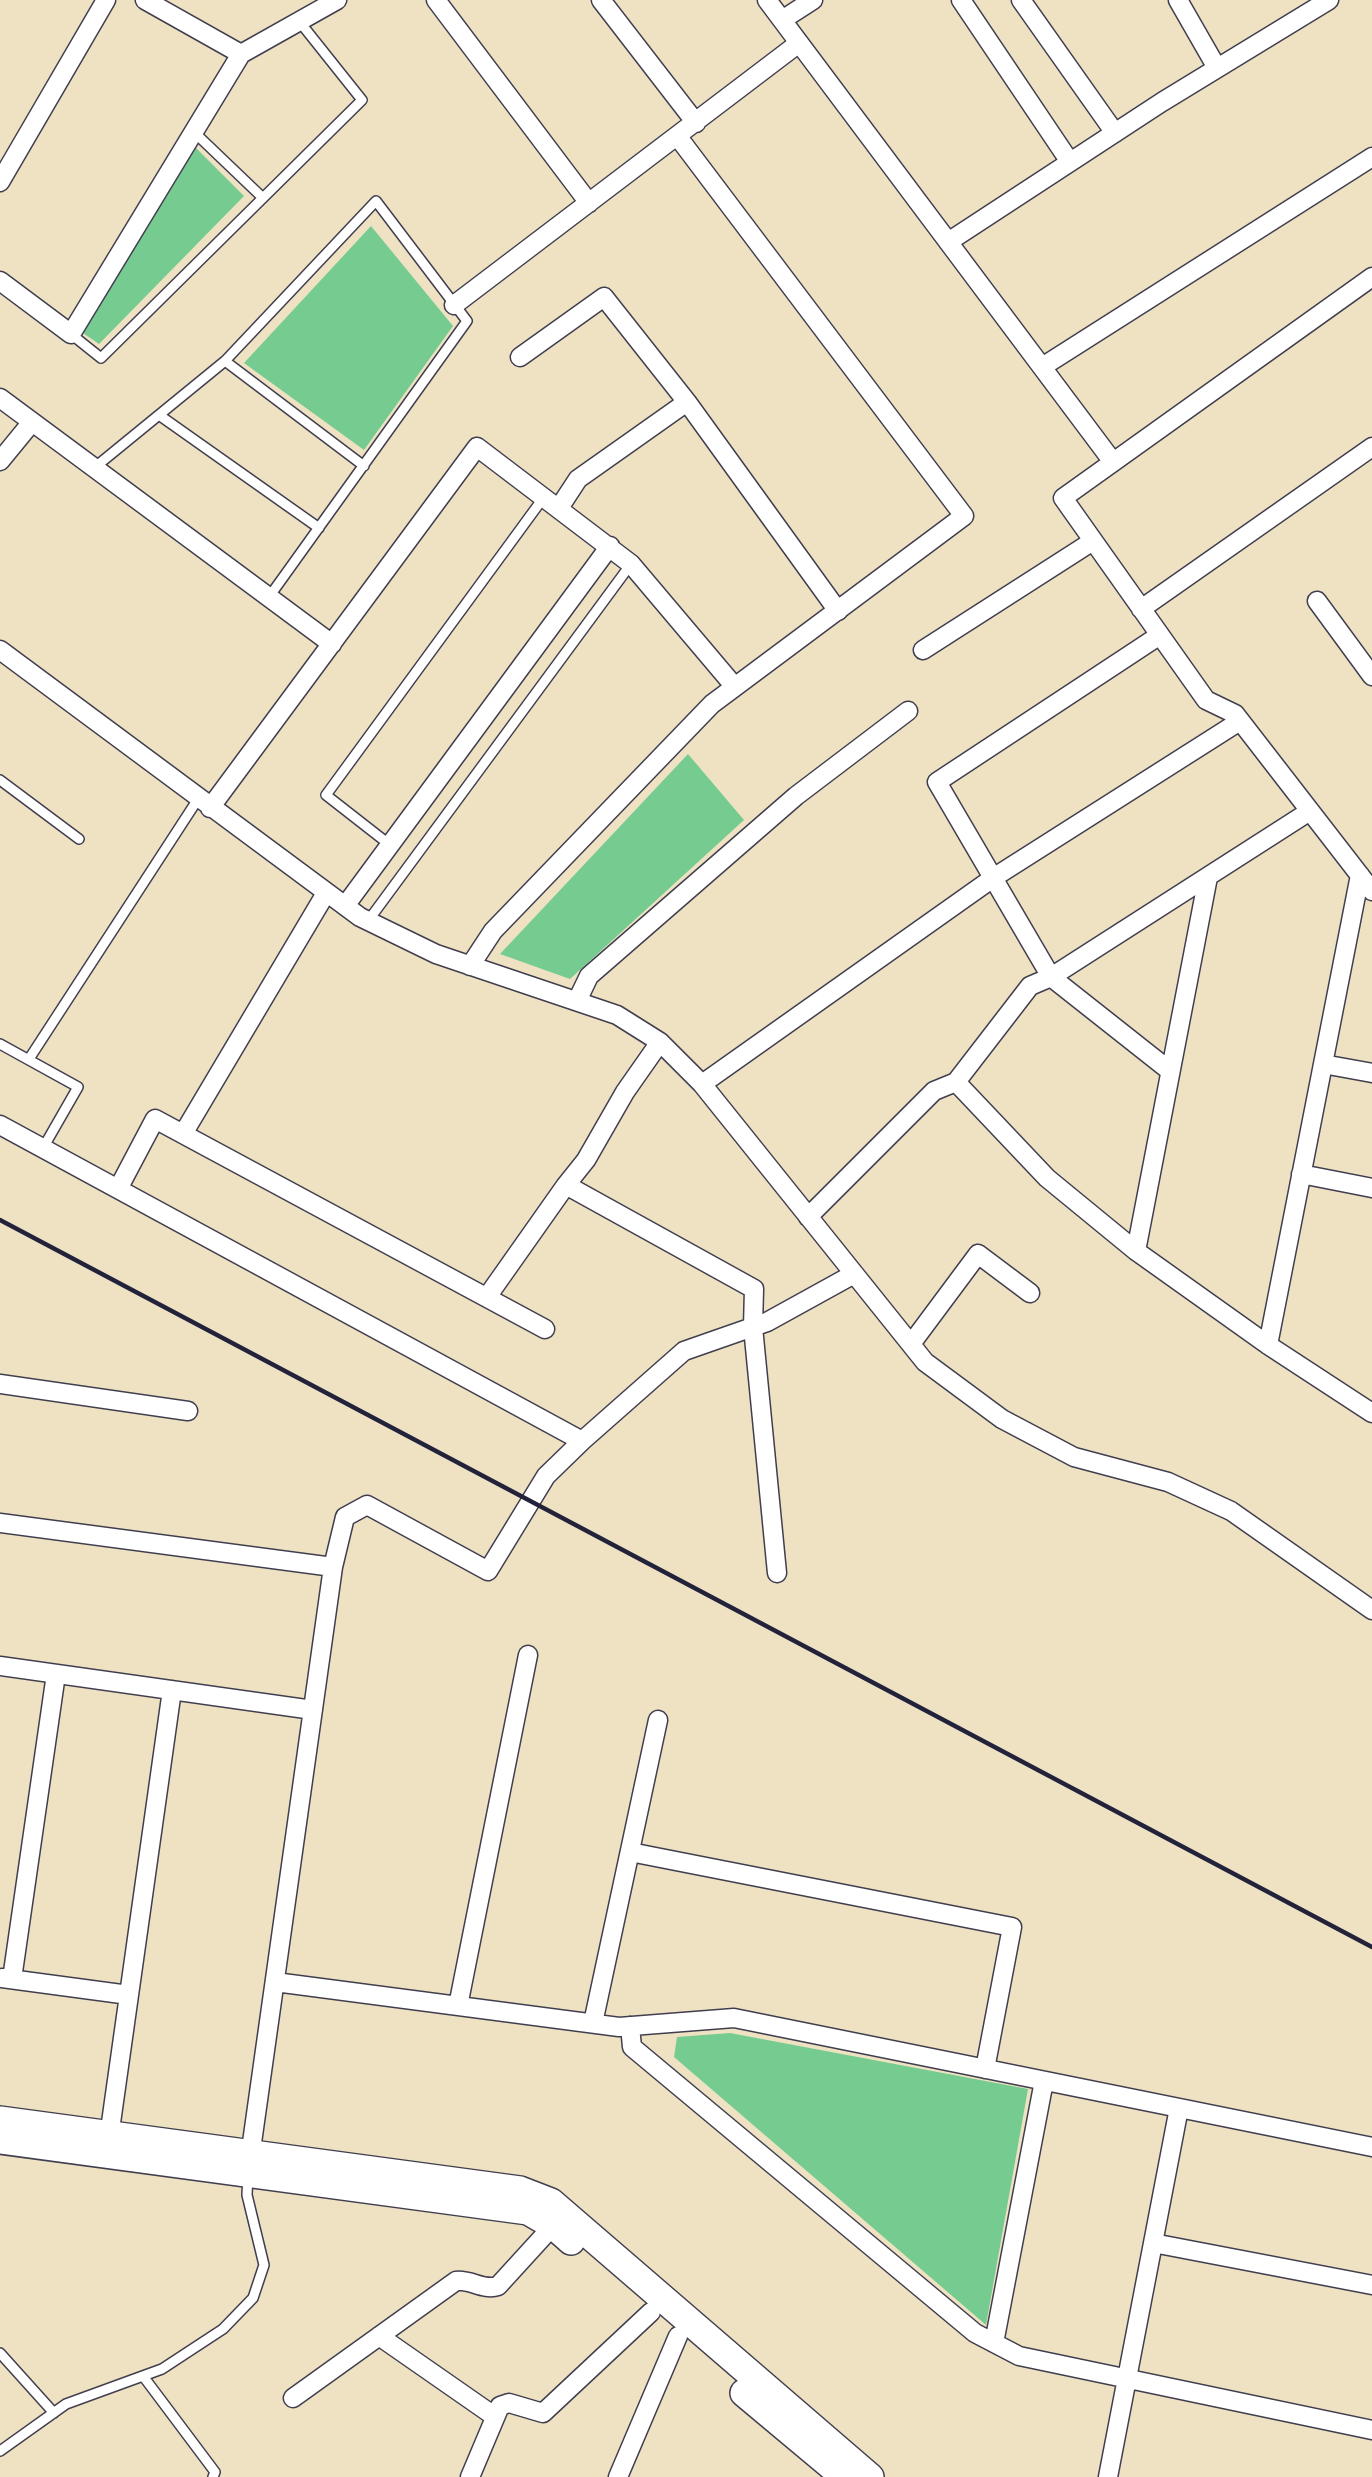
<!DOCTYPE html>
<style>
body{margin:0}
canvas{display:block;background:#eee2c3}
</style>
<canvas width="1372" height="2477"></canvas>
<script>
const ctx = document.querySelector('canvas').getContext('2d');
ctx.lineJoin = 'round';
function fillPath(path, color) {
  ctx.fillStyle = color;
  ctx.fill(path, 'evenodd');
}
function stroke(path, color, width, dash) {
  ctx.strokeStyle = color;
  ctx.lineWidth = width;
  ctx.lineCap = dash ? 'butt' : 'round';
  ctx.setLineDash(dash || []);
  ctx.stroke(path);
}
const green = new Path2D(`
 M196,148L244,196L99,344L83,333Z
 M371,226L453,326L364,450L244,363Z
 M688,754L744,820L570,979L500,954Z
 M730,2033L1028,2089L986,2325L674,2057L677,2037Z`);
const lane = new Path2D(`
 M194,132L263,198
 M71,334L101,358L362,100L299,21
 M225,361L364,466
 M159,415L319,528
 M94,468L225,361L376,201L467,321L269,597
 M0,780L79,839
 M390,845L326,795L544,497
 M368,921L631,564
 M0,1044L78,1087L43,1148
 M29,1059L198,799
 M0,2353L54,2413
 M143,2376L215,2472L213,2477
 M0,2451L66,2404L162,2369L223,2329L253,2298L264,2265L247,2195L248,2174`);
const street = new Path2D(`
 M145,0L241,54
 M436,0L589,203
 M601,0L696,123
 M767,0L1113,462
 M961,0L1070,162
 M1021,0L1115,133
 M1178,0L1217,68
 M782,20L813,0
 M0,182L106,0
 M948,242L1162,102L1329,0
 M1372,277L1063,498L1206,700L1235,714L1372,891
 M0,281L71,334L241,54L337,0
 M454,305L799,43
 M520,357L604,297L687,402L838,611
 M1042,367L1372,157
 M0,398L332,644
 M0,461L32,422
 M559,508L578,479L687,402
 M1317,601L1372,676
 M1141,609L1372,447
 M1160,635L937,782L1051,977L1170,1071
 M0,650L360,917L436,954L617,1015L660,1042L702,1084L925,1362L1002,1419L1074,1457L1168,1482L1231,1511L1372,1610
 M923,650L1093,541
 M210,808L477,447L631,564L735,687
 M345,906L610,546
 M470,966L493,931L712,704L964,516L678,137
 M577,1001L589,976L796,796L908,711
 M1323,1064L1372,1073
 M956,1082L1030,986L1051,977L1310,811
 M702,1084L993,878L1240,721
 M0,1125L582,1441
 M183,1134L326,893
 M1301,1174L1372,1188
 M566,1185L754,1289L753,1327L777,1573
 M118,1189L155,1119L545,1329
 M808,1217L934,1091L956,1082L1047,1178L1136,1251L1268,1345L1372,1413
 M1136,1251L1208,877
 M487,1297L566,1185L586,1160L625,1092L660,1042
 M911,1344L978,1254L1030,1293
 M1268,1345L1360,875
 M0,1384L188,1411
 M0,1523L333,1567
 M0,1666L313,1710
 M630,1852L1012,1927L985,2069
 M2,1978L129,1995
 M12,1979L56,1674
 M275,1982L619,2027L734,2018L1372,2147
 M458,2006L528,1655
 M593,2023L658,1720
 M630,2026L632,2047L975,2333L1019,2356L1372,2430
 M108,2144L172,1690
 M249,2164L333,1567L345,1517L367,1505L488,1571L546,1476L582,1441L684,1351L767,1322L854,1274
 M1153,2243L1372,2285
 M379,2336L494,2416
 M994,2343L1044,2081
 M293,2398L456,2281C471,2279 483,2291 498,2286L561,2217
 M470,2477L500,2406L509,2403L543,2413L651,2312
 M618,2477L678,2336
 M1108,2477L1179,2108`);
const secondary = new Path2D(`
 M0,2120L520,2190L551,2202L870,2477
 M0,2140L528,2211L554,2226L571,2241
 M744,2393L841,2474`);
const rail = new Path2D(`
 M0,1220L1372,1947`);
fillPath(green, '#76cc90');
stroke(lane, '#413f4f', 12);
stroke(street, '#413f4f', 21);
stroke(secondary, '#413f4f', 30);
stroke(lane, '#fff', 9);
stroke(street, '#fff', 18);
stroke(secondary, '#fff', 27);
stroke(rail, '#22223b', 4.5);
</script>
